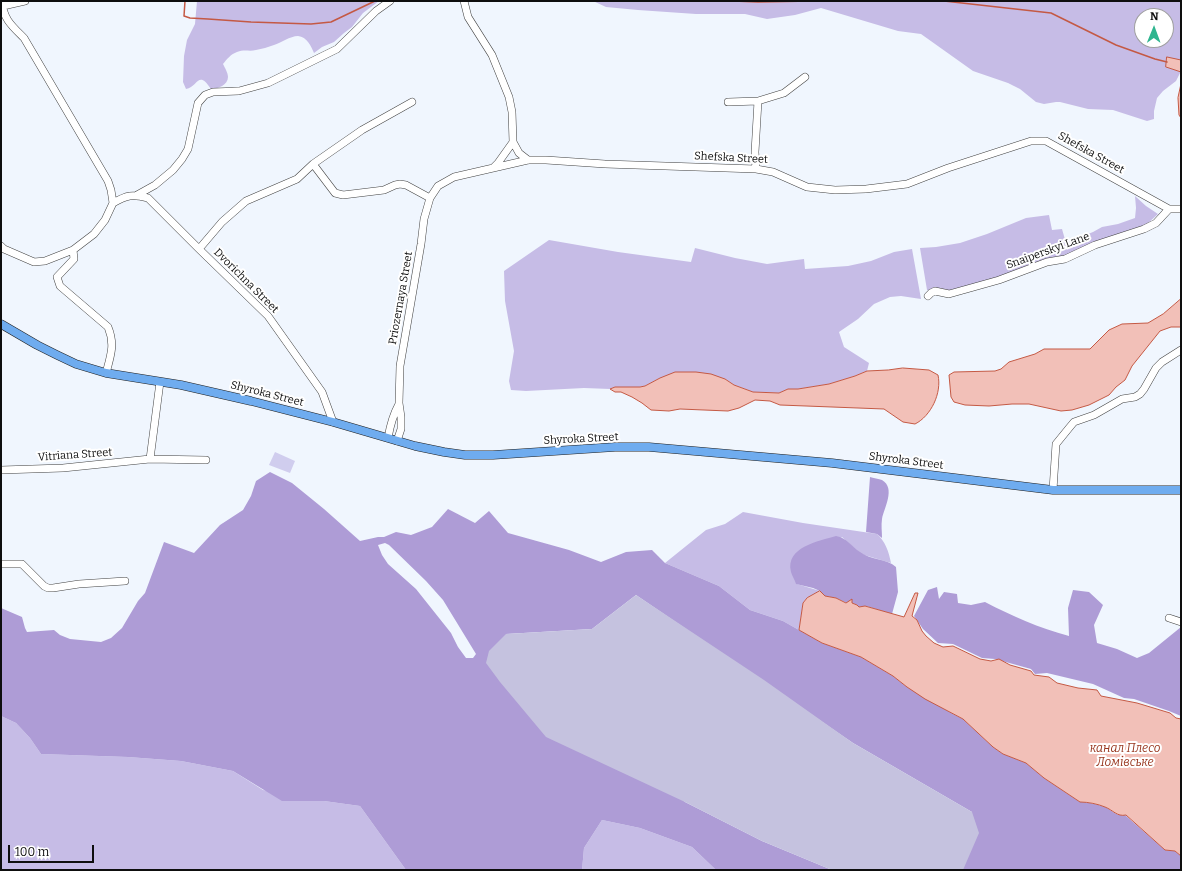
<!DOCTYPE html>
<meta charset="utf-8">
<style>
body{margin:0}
#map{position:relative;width:1182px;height:871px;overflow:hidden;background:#f0f6fe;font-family:Bitter,serif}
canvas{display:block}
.frame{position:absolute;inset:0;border:2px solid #0e0e0e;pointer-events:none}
.north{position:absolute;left:1134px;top:8px;width:40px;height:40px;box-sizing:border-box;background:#fff;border:1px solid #9f9f9f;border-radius:50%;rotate:1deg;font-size:11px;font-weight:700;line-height:16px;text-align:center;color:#0e0e0e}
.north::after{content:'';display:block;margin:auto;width:14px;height:18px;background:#2fb58f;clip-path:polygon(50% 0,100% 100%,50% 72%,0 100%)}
.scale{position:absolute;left:8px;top:845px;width:86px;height:18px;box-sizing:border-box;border:2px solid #0e0e0e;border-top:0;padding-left:5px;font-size:12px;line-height:14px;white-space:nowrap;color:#0e0e0e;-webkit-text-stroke:3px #fff;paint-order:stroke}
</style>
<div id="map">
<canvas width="1182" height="871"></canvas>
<div class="frame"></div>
<div class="north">N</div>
<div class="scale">100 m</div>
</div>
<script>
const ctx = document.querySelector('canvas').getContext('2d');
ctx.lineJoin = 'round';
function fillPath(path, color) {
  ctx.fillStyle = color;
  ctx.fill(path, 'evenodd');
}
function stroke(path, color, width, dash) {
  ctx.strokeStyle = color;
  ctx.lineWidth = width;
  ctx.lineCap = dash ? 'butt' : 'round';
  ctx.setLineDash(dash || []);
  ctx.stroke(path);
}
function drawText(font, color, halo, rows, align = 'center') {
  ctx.font = font + ' Bitter,serif';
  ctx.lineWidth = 4;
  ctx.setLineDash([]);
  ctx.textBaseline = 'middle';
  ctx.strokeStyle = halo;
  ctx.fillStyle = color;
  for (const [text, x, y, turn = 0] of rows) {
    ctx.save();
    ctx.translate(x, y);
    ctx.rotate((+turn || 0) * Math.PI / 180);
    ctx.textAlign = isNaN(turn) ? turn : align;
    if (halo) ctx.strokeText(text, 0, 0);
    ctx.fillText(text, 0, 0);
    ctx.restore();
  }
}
const green = new Path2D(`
 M197,1H379L363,13L352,27L344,33L334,42L322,47L314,53C311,46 307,37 298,36C290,36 281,43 274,45C268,47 262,49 256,50C249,52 245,49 237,52C231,54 227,59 223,64C225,68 228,73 228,77C228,85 218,89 211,89C198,69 198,87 186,89L183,82L184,56L187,40L195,24Z
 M593,1H1181V71L1176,81L1163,91L1157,98L1154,111V119L1147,121L1113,110L1088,109L1060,102H1056L1044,104L1036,102L1020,89L1008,83L973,71L921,34L898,31L821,8L795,15L767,19L745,14H696L638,10L606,7ZM1142,16H1166V40H1142Z
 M1135,196L1146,206L1158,214L1147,224L1071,253L948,294L927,290L920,248L936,247L960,243L987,234L1026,218L1049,215L1052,230L1062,229L1066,243L1093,232L1102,227L1118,224L1135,218L1136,208Z
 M549,240L618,252L691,262L695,248L735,258L767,264L804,259L805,269L848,266L871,261L894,252L912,249L921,299L901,296L890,297L874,304L858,319L839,332L844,347L869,363L867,371L855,376L829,384L798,389H788L779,393L753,392L734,385L725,379L660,378L645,386L640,387H615L610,389L584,388L526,391L511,390L509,381L514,351L505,301L504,271Z
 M743,512L803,523L877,534C885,541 889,552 891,563L861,554L842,537L797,584L820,591L807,598L803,603L799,630L783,621L750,610L719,586L665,563L706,530L725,524Z
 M1,716L16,723L30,738L41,754L128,757L181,761L233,771L263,790L324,801L360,806L406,870H1Z
 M602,820L640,828L692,847L716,870H582L584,848Z`);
const forest = new Path2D(`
 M270,472L292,483L324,509L360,541L378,537H384L396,532L411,535L432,527L448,509L475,523L489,511L508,533L569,550L601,562L626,552L652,550L665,563L719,586L750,610L783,621L822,643L861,657L893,676L907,687L953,714L963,719L993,747L1003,754L1026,763L1044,778L1080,802C1088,802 1097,804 1105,807C1112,810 1117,817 1125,815L1165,850L1175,851L1181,856V870H962L972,812L853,743L636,595L592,629L506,634L685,802L762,841L832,870H716L692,847L640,828L602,820L584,848L582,870H406L360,806L324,801H282L233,771L181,761L128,757L41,754L30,738L16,723L1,716V608L22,617L25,628L27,632L54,630L60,635L70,639L101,642L111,638L122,628L138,601L145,593L164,542L194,553L220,525L243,510L251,496L256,481ZM385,543L389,545L426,581L443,600L476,654L473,658H466L458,647L451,633L416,589L388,564L382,555L378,545Z
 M870,477C873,478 879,479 882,480C896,488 884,508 882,519C881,525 882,532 882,538L877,534L866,532Z
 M836,536C847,538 851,546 860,552C870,560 886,558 896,567L898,592L892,614L866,606L859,607L857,605L852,603H847L836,598L825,596L820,591L813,588L796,584C795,580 792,576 791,572C785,547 819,541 836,536Z
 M937,587L939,599L944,592L957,594L958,603L971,605L985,602C1012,616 1039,628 1069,636L1068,608L1073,590L1089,592L1103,605L1094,625L1097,643L1117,649L1137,658L1149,653L1181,627V716L1169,711L1134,699L1124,698L1093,684L1047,673L1035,674L1031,669L995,659L982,658L953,644L938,643L923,629L914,616L928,590Z`);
const cemetery = new Path2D(`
 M636,595L764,680L853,743L972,812L979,833L963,870H832L762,841L685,802L546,737L500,682L486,663L489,651L506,634L592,629Z`);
const pitch = new Path2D(`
 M275,452L295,461L290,473L269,465Z`);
const water = new Path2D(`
 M1167,57L1181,60V72L1166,67Z
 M1181,84V118L1179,115L1178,98Z
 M1181,299V327H1171L1160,331L1132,366L1125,380L1116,387L1109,395L1089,405L1072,410L1061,411L1029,404H1012L989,406L965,405L954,402L951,397L949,375L954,372L995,371L1001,369L1009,362L1035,354L1044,349H1090L1109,330L1122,324L1148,323L1163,314Z
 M903,368L929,370L938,375C942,393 931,416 915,424L903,422L884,409L780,405L770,401L755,400L739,408L728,411L680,409L669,411L651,410L642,403L632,397L621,392H615L610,389L615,387H640L645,386L660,378L675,372H696L711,374L725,379L734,385L753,392L779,393L788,389H798L829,384L855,376L867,371L888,370Z
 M820,591L825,596L836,598L846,603L852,599V603L857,605L859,607L865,606L904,617L915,593H918L912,616L917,620L922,631L926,636L934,643L943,647L953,646L980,659L991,661L999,659L1010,665L1031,671L1034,675L1049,677L1057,683L1078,688L1097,690L1101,696L1137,703L1170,713L1176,718L1181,719V856L1175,851L1165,850L1126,815C1117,817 1113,810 1105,807C1098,804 1088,802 1080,802L1044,778L1026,763L1003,754L993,747L963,719L925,699L907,687L893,676L861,657L822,643L799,630L803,603L807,598Z`);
const stream = new Path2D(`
 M185,1L184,16L190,18L208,19L251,22L311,24L331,22L375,1
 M733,1L758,2L812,1
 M944,1L1051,13L1116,45L1155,59L1167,62`);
const minor = new Path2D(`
 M464,1L468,17L492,55L509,97L512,112L513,142L498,163L494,167
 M3,6L25,1
 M728,102L758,101L784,93L805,77
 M513,142L519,153L528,160
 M313,164L335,193L343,195L384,190L395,185L400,184L406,185L430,198
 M756,169L755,152L758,101
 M137,195L155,185L173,170L182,159L188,149L198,103L205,95L213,92L239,91L268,83L337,49L376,11L390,1
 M113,203C127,195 132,194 148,198L199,249L268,316L322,392L333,422
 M1,246L4,249L34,262L45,261L73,250L94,234L105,220L113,203L111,190L108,181L24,38C12,26 3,19 2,1
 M199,249L222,222L246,201L297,179L313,164L362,130L412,102
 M73,250L74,259L57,277L60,286L108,327C115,344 111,355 106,373
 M928,296L931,293L935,291L949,294L999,280L1047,262L1065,259L1095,245L1144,229L1156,223L1169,209
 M388,438C390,426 393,415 399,404
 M397,441L401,429V417L399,403L400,366L421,244L424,219L430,198L438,186L454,177L528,160H546L605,164L756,169L773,172L807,187L835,190L866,189L907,184L948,168L1031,141H1046L1169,209H1181
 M150,459L160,382
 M1,470L63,468L150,459L206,460
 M1053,490L1056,444L1069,428L1074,422L1094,415L1122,399L1135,397L1140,394L1144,389L1156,368L1162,362L1181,350
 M1,564H22L44,586L48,588H53L79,584L125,581
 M1169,618L1181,622`);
const major = new Path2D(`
 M1,324L37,345L57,355L76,364L106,373L181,385L251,401L333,422L415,446L444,452L465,455H493L615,447H649L832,463L1053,490H1181`);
const streetNames = [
 ["Shefska Street",1091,153,29],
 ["Shefska Street",731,158,3],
 ["Snaiperskyi Lane",1048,251,-20],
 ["Dvorichna Street",246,281,45],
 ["Priozernaya Street",401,298,-80],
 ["Shyroka Street",267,394,14],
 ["Shyroka Street",581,439,-3],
 ["Vitriana Street",75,455,-4],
 ["Shyroka Street",906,461,7]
];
const waterNames = [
 ["канал Плесо",1125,749],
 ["Ломівське",1125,763]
];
fillPath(green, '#c6bce6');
fillPath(forest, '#ae9cd6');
fillPath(cemetery, '#c5c2df');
fillPath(pitch, '#d0cdee');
fillPath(water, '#f2c0b8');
stroke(water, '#c45944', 1);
stroke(stream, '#c45944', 1.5);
stroke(minor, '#414141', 8);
stroke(major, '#1f1f1f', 9);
stroke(minor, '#fff', 7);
stroke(major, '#6facef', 8);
drawText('11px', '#0e0e0e', '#fff', streetNames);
drawText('italic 12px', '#98371f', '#fff', waterNames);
</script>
